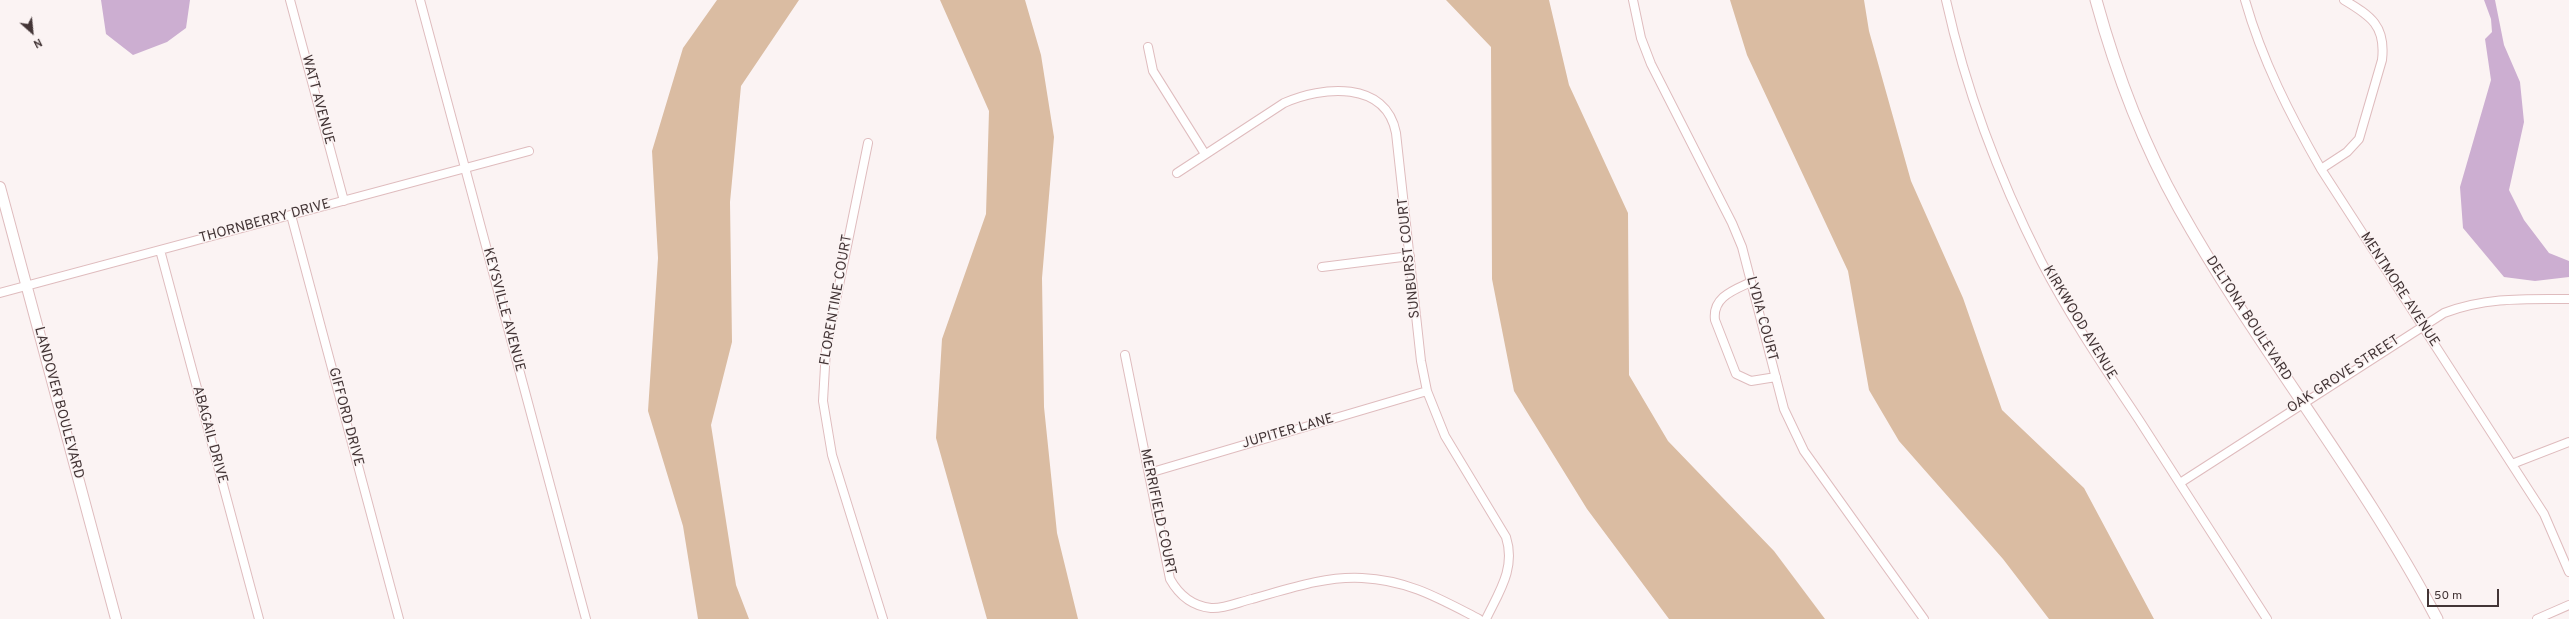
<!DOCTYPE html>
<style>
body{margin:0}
#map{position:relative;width:2569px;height:619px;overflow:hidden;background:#fbf3f3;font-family:Overpass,sans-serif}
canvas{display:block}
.north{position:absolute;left:12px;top:12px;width:40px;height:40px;-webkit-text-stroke:3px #fbf3f3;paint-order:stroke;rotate:153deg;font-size:11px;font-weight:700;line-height:16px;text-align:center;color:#433536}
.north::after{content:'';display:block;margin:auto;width:14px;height:18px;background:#433536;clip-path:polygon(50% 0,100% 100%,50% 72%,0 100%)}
.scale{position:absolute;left:2427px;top:589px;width:72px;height:18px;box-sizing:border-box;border:2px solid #433536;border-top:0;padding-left:5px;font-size:12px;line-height:14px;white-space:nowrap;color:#433536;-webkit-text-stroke:3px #fbf3f3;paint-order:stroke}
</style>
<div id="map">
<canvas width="2569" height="619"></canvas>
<div class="north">N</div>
<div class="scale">50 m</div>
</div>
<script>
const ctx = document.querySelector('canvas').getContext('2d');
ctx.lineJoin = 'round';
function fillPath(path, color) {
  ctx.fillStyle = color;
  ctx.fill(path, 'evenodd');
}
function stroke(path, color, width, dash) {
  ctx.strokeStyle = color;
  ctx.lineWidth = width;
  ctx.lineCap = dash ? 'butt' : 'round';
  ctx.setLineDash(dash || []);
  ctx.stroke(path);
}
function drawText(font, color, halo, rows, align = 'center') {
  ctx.font = font + ' Overpass,sans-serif';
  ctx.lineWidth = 3;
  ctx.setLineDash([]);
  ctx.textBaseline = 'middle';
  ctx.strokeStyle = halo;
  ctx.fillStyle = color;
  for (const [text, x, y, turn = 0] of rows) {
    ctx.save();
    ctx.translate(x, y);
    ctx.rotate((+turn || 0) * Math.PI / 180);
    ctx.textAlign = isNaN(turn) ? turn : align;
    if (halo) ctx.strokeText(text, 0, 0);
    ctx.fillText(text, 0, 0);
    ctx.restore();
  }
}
const green = new Path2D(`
 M717,0H799L741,86L730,202L732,342L711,425L736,585L749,619H698L683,526L648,411L658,258L652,151L683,48Z
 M940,0H1025L1041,55L1054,137L1042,278L1044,407L1057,533L1078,619H987L936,438L942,339L986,214L989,111Z
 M1446,0H1549L1569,85L1628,213L1629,375L1668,441L1774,551L1825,619H1669L1587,509L1514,391L1492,279L1491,47Z
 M1730,0H1864L1869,31L1911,181L1963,298L2002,410L2084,488L2154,619H2049L2003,559L1899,441L1869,390L1848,271L1747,55Z`);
const water = new Path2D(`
 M101,0H190L186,28L167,42L133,55L106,34Z
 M2484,0H2495L2504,45L2520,82L2524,122L2509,190L2524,220L2549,253L2569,261V277L2535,281L2504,277L2463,228L2460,187L2491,80L2485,39L2492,32L2491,19Z`);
const minor = new Path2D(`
 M290,0L344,201
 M420,0L586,619
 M1633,0L1641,38L1651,64L1732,223L1742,247L1784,409L1804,451L1924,619
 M1946,0C1966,91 1999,178 2041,261C2070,317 2106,370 2141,423C2183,488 2225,554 2267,619
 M2245,0C2262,60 2290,115 2321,169L2544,514L2569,572
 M1148,47L1153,71L1205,154
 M868,143L826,349L823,401L832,455L883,619
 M2321,169L2347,152L2359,139L2382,60C2386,26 2371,16 2344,0
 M1177,173L1284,103C1322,86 1386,80 1396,133L1421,361L1427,391L1445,436L1506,537C1516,568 1499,592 1486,619
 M291,215L399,619
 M160,250L259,619
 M1322,267L1410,256
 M1751,282C1734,290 1712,297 1715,320L1736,374L1751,381L1776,377
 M0,293L529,151
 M1125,355L1170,579C1179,595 1192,606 1211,608C1224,609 1239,602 1252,599C1288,589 1325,576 1362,578C1408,580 1440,599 1479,619
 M2512,464L2569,442
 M1149,473L1427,391
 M2180,483L2444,313C2486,297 2525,299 2569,299
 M2537,619L2569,605`);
const tertiary = new Path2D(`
 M0,187L116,619`);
const secondary = new Path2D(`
 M2096,0C2116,73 2142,142 2179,208C2258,349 2362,476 2437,619`);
const streetNames = [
 ["WATT AVENUE",317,100,75],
 ["THORNBERRY DRIVE",265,222,-15],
 ["SUNBURST COURT",1410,258,-96],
 ["MENTMORE AVENUE",2399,290,57],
 ["FLORENTINE COURT",837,300,-80],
 ["KEYSVILLE AVENUE",503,310,75],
 ["LYDIA COURT",1761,319,75],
 ["DELTONA BOULEVARD",2248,319,57],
 ["KIRKWOOD AVENUE",2079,323,59],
 ["OAK GROVE STREET",2344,375,-33],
 ["LANDOVER BOULEVARD",58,403,75],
 ["GIFFORD DRIVE",345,417,75],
 ["JUPITER LANE",1288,432,-16],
 ["ABAGAIL DRIVE",209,435,75],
 ["MERRIFIELD COURT",1157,512,78]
];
fillPath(green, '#dabca2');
fillPath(water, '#ccaed1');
stroke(minor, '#dfbcbe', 10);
stroke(tertiary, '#dfbcbe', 12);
stroke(secondary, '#dfbcbe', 13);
stroke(minor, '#fff', 8);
stroke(tertiary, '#fff', 10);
stroke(secondary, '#fff', 11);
drawText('14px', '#433536', '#fbf3f3', streetNames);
</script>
